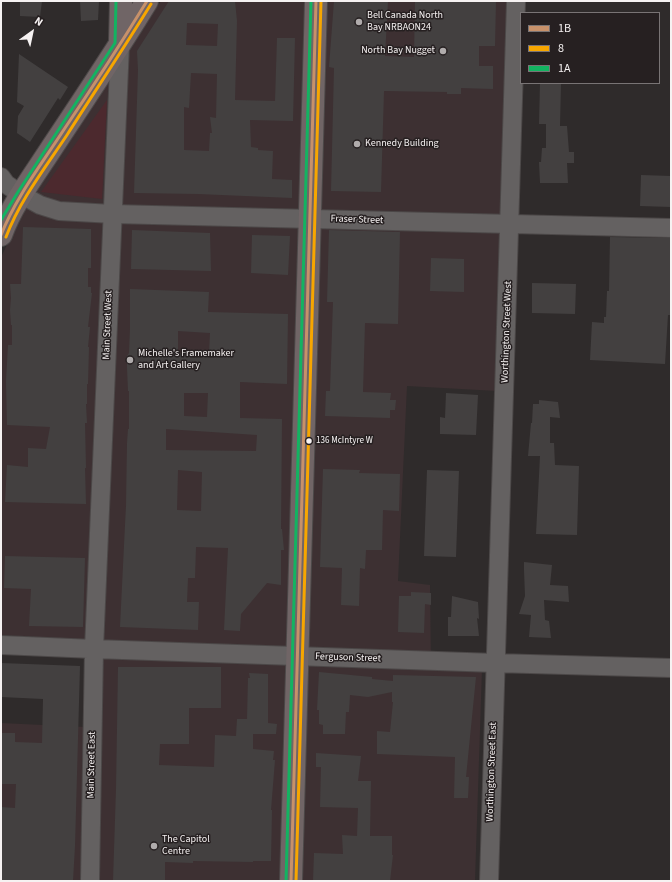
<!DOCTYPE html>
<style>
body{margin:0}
#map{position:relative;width:672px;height:882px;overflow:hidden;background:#2f2b2b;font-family:"Source Sans 3",sans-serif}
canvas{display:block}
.frame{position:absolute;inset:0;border:2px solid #f6f2f2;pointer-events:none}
.legend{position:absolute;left:520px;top:12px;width:140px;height:72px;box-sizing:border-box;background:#262021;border:1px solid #797475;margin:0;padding:5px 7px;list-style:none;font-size:12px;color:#f6f2f2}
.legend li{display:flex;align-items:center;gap:8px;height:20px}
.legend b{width:20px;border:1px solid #797475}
.north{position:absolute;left:12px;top:12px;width:40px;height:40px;-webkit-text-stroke:3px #262021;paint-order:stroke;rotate:33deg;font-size:11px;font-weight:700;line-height:16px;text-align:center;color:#f6f2f2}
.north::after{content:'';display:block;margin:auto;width:14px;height:18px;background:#f6f2f2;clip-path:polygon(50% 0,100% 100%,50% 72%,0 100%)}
</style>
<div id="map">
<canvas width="672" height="882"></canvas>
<div class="frame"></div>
<ul class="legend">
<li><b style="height:5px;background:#c7916a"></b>1B</li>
<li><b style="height:5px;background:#f7a600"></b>8</li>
<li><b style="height:5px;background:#13b361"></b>1A</li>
</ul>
<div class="north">N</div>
</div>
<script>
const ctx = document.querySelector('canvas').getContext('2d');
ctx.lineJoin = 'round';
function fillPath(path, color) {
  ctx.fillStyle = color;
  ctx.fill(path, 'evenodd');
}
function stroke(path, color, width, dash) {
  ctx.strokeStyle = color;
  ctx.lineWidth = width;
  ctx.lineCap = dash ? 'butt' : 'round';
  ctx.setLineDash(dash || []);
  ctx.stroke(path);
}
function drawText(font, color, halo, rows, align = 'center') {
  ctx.font = font + ' "Source Sans 3",sans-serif';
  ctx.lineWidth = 3;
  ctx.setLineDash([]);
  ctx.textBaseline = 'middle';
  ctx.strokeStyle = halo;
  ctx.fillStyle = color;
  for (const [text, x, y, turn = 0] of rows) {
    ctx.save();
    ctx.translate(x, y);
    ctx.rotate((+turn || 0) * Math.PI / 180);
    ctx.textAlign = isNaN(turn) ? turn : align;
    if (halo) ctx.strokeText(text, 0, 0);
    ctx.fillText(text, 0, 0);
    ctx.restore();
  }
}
const built = new Path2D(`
 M161,1H507L497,391L407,386L398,581L430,585L431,665L482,669L475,881H1V723L85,727L87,640L1,635V277L2,255L36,186Z`);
const green = new Path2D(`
 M107,100L102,199L41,192Z`);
const building = new Path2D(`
 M20,1H42L40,17L20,16Z
 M80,1H99L98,20L81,21Z
 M169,1H235L237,21L235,100L275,101L277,38H295L293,121L250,120L251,147L258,148V150L273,151L272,179L292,180V198L198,194L134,193L138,70L137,51ZM187,23L218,24L217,46L186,45ZM191,73L217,74L216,118L210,117L212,133H210L209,151L184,150V107L189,108Z
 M334,1H388L385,56L414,57L415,1H496L495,46H479V66H493V89L461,88V94H447V92L384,91L381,192L331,191L334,68L329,67Z
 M19,54L68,87L60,100L58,98L30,142L17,133L18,116L24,106L17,102Z
 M540,83H561L560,126H567L569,152H574V163H567L568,183H540L539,162H541L542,148H546V124H539Z
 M641,175L671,176V207L640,206Z
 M23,227L91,229V268H88V287H91V293H92L88,327H90L88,347H89L88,384H87V404H86L87,423H85L86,468H85L86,504L5,502L7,465L28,467V448L46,449L50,427L7,425L6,381L8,345H12V325H11L10,310L11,298L10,284H21Z
 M132,230L210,233L211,271L131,269Z
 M329,230L400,232L398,324L365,323L363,392L391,393L390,400H396L395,410H390V418L325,416L326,391H330L333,302H327Z
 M252,235L290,236L288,275L251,273Z
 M610,237L671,238L670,315H668L665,364L590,360L592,322L604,323V317H606L607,291H609Z
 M431,258L464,259V292L430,291Z
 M532,283L576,284L575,314L532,313Z
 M130,289L209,292L208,312L288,314L287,384L240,382V418L282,419L281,529H282L284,550H281V585L267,583L241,614L240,631L224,630L228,548L196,547L195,578H188L187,602H199L198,630L120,627L125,525L126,506L127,443L128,429H129V391H128L127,368V356L129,353L130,329ZM178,331L210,333L209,353H178ZM184,393H208L207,417L184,416ZM166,429L257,435L256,451L166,450ZM178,470L202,472L201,511L177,510Z
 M446,393L478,395L476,435L440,434V417L445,418Z
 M539,400L558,402L560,418L550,417V443H554L555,465L579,466L577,535L536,534L540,456H528L531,423H532L533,404H539Z
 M323,469L360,470L359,473L400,474L399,511L383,510L382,550H366L365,569L360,568L359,606L341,605L342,568L320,567Z
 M427,470L459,471L456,557L424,556Z
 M5,556L85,558L83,627L29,626L31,589L4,588Z
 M524,562L552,565L550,585L568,586L569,602L544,600L545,620L549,621L551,638L529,637L531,615L519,614L525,596L524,570Z
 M411,592L431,593V605L425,604L424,633L398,632L399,596H411Z
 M452,596L478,602L479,619L477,618L479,636H448V617H451Z
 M1,663L80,666L75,846L73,881H1V807L15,808L16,784H1V733H15V742L42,743L43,699L1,697Z
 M118,667H221V708H189V744H160L159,765L214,767L215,735L236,736L237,719H247L248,678H250L249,673L268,674V723L277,724L276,734H253V749L274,751L273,760H275L271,810H272L271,861H253V862L193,861V863L165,862V881H113L116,789Z
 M319,672L372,677V679L393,681V675L476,677L466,777H469L468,798H454L455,757L377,754V731L390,732L393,702H392V692L368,697L350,695L349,712H346L345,734H323V725L319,724V710H317Z
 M316,753L361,756L358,781H371L370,836H392V855H393L390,881H313L314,853L343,854L342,835L357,836L358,808L320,807L321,767H316Z`);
const minor = new Path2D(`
 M1,177L6,184L22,195L40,205L59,211L113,214L671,228
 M1,645L94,649L495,663L671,668
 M90,881L94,649L120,45
 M489,881C497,588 508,294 516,1`);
const major = new Path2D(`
 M120,43L121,1
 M1,235C12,204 35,174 53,146C85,98 117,50 147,1
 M291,881L316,1`);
const bus1 = new Path2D(`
 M1,235C16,197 41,165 63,131C92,88 120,45 147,1
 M291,881L316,1`);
const bus2 = new Path2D(`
 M6,237C20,200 45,168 67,135C95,91 124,48 151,4
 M296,881L321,1`);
const bus3 = new Path2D(`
 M1,220L18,192L115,43L116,1
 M286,881L311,1`);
const markers = [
 [359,22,4,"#b0acac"],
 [443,51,4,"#b0acac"],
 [357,144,4,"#b0acac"],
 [130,360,4,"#b0acac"],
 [309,441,3.5,"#f6f2f2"],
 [154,846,4,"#b0acac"]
];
const busNames = [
 ["136 McIntyre W",316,441]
];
const poiNames = [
 ["Bell Canada North",367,16],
 ["Bay NRBAON24",367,28],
 ["North Bay Nugget",435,51,"right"],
 ["Kennedy Building",365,144],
 ["Michelle's Framemaker",138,354],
 ["and Art Gallery",138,366],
 ["The Capitol",162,840],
 ["Centre",162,852]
];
const streetNames = [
 ["Fraser Street",357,220,2],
 ["Main Street West",108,325,-88],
 ["Worthington Street West",507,332,-88],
 ["Ferguson Street",348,658,2],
 ["Main Street East",92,765,-89],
 ["Worthington Street East",492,772,-88]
];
fillPath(built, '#3d3032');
fillPath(green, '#4c292e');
fillPath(building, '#434040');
stroke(minor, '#4c4848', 20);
stroke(major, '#4c4848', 24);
stroke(minor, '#646161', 18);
stroke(major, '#706566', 22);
stroke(bus1, '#c7916a', 3);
stroke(bus2, '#f7a600', 3);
stroke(bus3, '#13b361', 3);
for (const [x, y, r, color] of markers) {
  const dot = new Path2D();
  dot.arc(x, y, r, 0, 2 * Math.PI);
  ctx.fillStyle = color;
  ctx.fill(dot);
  stroke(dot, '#262021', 1.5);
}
drawText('9px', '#f6f2f2', '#262021', busNames, 'left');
drawText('10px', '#f6f2f2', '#262021', poiNames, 'left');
drawText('10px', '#f6f2f2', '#262021', streetNames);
</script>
